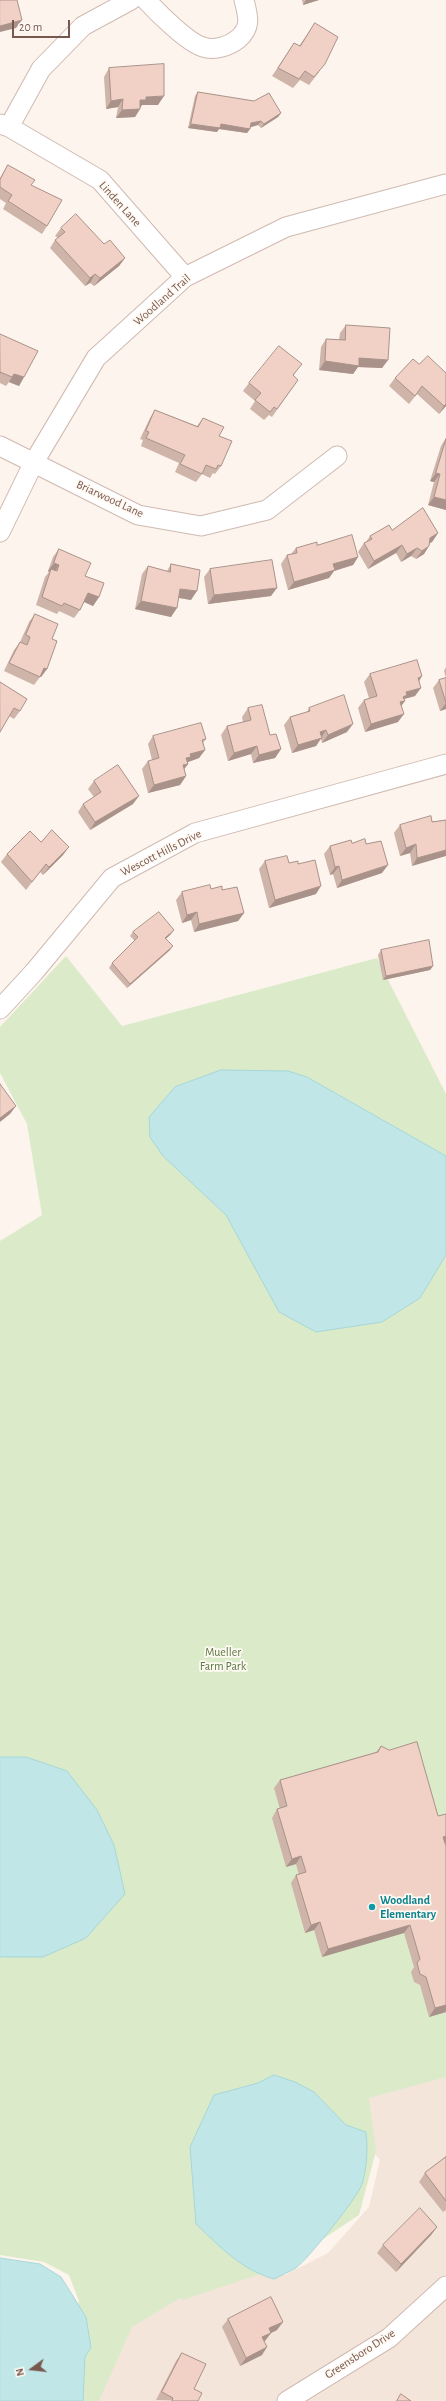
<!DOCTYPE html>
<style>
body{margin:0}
#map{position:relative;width:446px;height:2401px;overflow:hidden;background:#fcf4ed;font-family:"Alegreya Sans",sans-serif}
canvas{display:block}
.north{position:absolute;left:12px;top:2349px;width:40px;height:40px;-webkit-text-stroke:3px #fff9f3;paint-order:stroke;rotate:255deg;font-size:11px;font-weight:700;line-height:16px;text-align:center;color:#78584e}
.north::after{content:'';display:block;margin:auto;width:14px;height:18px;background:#78584e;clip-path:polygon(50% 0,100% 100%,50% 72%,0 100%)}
.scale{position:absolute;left:12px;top:20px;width:58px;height:18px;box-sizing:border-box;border:2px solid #78584e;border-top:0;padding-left:5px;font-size:12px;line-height:14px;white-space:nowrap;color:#78584e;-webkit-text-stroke:3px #fff9f3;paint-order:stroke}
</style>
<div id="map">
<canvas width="446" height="2401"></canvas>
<div class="north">N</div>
<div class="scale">20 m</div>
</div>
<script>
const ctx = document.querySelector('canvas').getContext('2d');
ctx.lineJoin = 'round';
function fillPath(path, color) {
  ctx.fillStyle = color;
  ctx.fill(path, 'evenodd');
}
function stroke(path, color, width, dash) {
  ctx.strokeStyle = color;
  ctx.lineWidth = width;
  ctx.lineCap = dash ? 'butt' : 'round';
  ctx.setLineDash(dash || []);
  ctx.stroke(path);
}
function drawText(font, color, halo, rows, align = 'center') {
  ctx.font = font + ' "Alegreya Sans",sans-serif';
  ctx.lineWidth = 3.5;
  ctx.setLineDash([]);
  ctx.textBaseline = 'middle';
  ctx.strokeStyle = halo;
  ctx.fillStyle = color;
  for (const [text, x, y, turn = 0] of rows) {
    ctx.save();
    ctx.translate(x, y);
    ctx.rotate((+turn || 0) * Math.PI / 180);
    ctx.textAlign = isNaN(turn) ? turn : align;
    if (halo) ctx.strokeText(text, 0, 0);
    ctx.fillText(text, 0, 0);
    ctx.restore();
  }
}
const residential = new Path2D(`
 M446,2071V2401H90L120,2329L163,2291L254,2272L285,2275L328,2253L369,2207L380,2160L342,2114L364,2091Z`);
const green = new Path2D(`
 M66,956L122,1026L377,958L446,1094V2077L369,2098L376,2151L359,2215L281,2267L183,2300L180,2298L132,2327L99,2401H65L72,2324L79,2301L69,2275L44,2262L0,2255V1241L42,1215L27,1124L0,1073V1027Z`);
const water = new Path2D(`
 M221,1070L288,1071L307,1077L446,1156V1255L420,1298L382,1322L316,1332L279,1312L226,1215L163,1156L150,1137L149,1117L175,1087Z
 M0,1757H26L67,1771L97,1810L114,1845L125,1894L86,1938L43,1957H0Z
 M274,2075L295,2082L314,2092L346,2125L366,2132C368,2148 367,2168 362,2184C359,2196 307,2260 296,2268C289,2272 282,2275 274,2279C242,2270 220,2247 196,2224L190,2147L214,2095L258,2083Z
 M0,2258L40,2264L61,2277L86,2317L91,2347L85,2357L83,2401H0Z`);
const minor = new Path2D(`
 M146,0C157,12 188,43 203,47C215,51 229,46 238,39C252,27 248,16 244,0
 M0,124L9,127L100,180L185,277
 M9,127L41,69L83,26L131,0
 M0,446L138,515L201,526L267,510L337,456
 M0,532L34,462L96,358L185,277L286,227L446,184
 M0,1009L34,972L112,878L195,833L446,764
 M287,2401L389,2338L446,2286`);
const wall = new Path2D(`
 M302,0H319L303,5Z
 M315,23L319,72L309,85L300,80L293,88L272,76L294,43L299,46Z
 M109,68L158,105H142L140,108V109L135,117L116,118L118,107L106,109L104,77Z
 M198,92L281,113L278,117L261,128L258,125L250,127V129L247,133L219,129L217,132L188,128L195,96Z
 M8,165L31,185L47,226L42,234L3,209L6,203L0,199V178Z
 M61,228L104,244L125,258L119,266L94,286L90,283L85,286L50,248L55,240L58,238L55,236Z
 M346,325L388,360L382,368L358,367L353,374L319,370L321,347L326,339L339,340L340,333Z
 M0,334L24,377L19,386L9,382L6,386L0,383Z
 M296,372L293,376L298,380L272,417L269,415L264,420L250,409L255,401L243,391L249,383Z
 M446,373V406L439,414L417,394L409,404L389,386L395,378Z
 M155,410L197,426L203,418L219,436L221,466L215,474L213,473L210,478L202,474L196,482L175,472L179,463L141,446L143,440L140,439L150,418Z
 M446,438V510L428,505L434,482L430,481L441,446Z
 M392,530L438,533L432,542L430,543L424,554L416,559L411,556L401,562L396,553L368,569L358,552L364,543L366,542L370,536Z
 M317,545L358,557L353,565L334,571L329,578L288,590L281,564L287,555L291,554L296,548Z
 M59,549L85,576L99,597L93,606L84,602L80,610L74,618L59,611L57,614L36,605L45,577L49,572L48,571L53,557Z
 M171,564L191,600L179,598L171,617L135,609L142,574L148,566L167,571Z
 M210,569L271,596L208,604L204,577Z
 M35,614L52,639L47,669L41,677H40L34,685L4,671L14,650L20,642L29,622Z
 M446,667V709L440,711L433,688L439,680L446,678L444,671Z
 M370,674L419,681L415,696L404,699L401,705L398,722L365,732L358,708L364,700L369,698L364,682Z
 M0,682L20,711L14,719L9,716Z
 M248,708L270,735L281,749L275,758L253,763L251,754L228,761L221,735L227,726L243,722L242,717Z
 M309,708L347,732L322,743L321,739L316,746L292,753L284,725L290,717L307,712Z
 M153,736L206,739L203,743L205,750L199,758L188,762V764L184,769L186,776L180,785L148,793L142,769L148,761L152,760L148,744Z
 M94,781L133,804L90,830L78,812L83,804L94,797L88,789Z
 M446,820L412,866L410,853L400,856L394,833L400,825Z
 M41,842L63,855L43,875L40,872L26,890L1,862L7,854Z
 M352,843L366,844L382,873L337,888L333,874L330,875L324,854L330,846Z
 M265,861L298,864L316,894L269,908L259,869Z
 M211,889L222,890L244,913L238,921L194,932L191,920L182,923L176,900L182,892Z
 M133,932L171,934L166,939L170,950L127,988L109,968L112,963L135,941L130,936Z
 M381,950L433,966L430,970L383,980L378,955Z
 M381,1746L446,1843H445L446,1846V2012L429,2017L420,1985L414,1982L411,1972L414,1967L404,1933L322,1957L314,1930L305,1933L291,1883L296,1875H299L296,1864L286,1867L272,1818L277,1809H280L274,1788L280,1780L376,1752Z
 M446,2157V2210L443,2212L419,2182L425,2173Z
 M437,2227L431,2235L396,2272L377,2253L383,2245Z
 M228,2319L277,2330L271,2333L264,2341L262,2355L240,2366L222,2327Z
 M182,2353L198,2401L156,2400L176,2361Z`);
const shadedWall = new Path2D(`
 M306,0H319L303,5Z
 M22,20L16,28L0,32V26Z
 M164,96L158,105H142L140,108V100L146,97Z
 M123,99L118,107L106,109L111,101Z
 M140,109L135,117L116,118L122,110Z
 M281,113L278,117L261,128L264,124Z
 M261,121L258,125L248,128L251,123Z
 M191,124H221L250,129L247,133L219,129L217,132L188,128Z
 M125,258L119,266L94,286L100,278Z
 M95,274L90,283L85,286L90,278Z
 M359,358L388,360L382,368L358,367L353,374L319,370L325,361Z
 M14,374L24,377L19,386L9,382Z
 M446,404V406L439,414L444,406Z
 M436,473L440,474L434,482L430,481Z
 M434,497L446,500V510L428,505Z
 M438,533L432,542L424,546L430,538Z
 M402,545L396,553L368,569L374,561Z
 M429,546L424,554L416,559L422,551Z
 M417,548L411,556L401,562L407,554Z
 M358,557L353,565L334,571L329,578L288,590L294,582L333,564Z
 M54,563L59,565L54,573L51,569L49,572L48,571Z
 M277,588L271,596L208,604L214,595Z
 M180,589L197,591L191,600L174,597Z
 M88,593L99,597L93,606L82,601Z
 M141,601L177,608L171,617L135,609Z
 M44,668L47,669L41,677L38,676Z
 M422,676L417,685L418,678Z
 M421,688L415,696L404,699L405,701L399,709L394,710L406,692Z
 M446,703V709L440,711Z
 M404,714L398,722L365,732L371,724Z
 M353,724L347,732L322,743L328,735Z
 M326,730L316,746L292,753L298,745L320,732Z
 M257,746L251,754L228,761L234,753Z
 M281,749L275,758L253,763L259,755Z
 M205,750L199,758L188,762L186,764H188L182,772L177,773L186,758L190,754Z
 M186,776L180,785L148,793L154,785Z
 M139,796L133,804L90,830L95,822Z
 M416,844L410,853L400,856L406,848Z
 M69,847L63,855L43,875L49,867Z
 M446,850V856L412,866L417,858Z
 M388,865L382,873L337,888L342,880Z
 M339,866L333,874L330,875L335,867Z
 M321,886L316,894L269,908L275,900Z
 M197,912L191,920L182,923L187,915Z
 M244,913L238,921L194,932L199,924Z
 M174,930L171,934L162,942L165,938Z
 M173,946L170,950L127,988L130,984Z
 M433,966L430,970L383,980L386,976Z
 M16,1106L10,1114L0,1122V1118Z
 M446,1836V1843L438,1845L443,1837Z
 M301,1856L296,1864L286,1867L292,1859Z
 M320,1922L314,1930L305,1933L311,1925Z
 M410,1925L404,1933L322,1957L328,1949Z
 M446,2005V2012L429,2017L435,2008Z
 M437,2227L431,2235L396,2272L401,2264Z
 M283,2322L277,2330L271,2333L265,2341L256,2345L269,2328Z
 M267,2347L262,2355L240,2366L246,2358Z`);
const building = new Path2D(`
 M0,0H17L22,20L0,26Z
 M315,23L338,37L325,64L314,77L305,71L299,79L278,68L294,43L300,46Z
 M164,64V96L146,97V100H140V109L122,110L123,99L111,101L109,68Z
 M198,92L254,101L269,93L281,113L264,124L261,121L251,123L250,129L221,124L220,128L191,124Z
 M8,165L35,180L31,185L62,200L47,226L8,201L12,195L0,187V180Z
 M76,214L104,244L110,240L125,258L100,278L95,274L90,278L55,240L65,232L61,228Z
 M346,325L390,328L388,360L359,358V366L325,361L326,339L345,340Z
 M0,334L38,351L24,377L14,374L12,377L0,372V373Z
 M279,346L302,364L293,375L298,380L277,409L274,407L270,412L255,400L261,393L249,383Z
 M428,356L446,373V404L444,406L422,386L415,396L395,378L413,359L419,364Z
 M155,410L198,427L203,418L224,427L219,436L232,441L221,466L218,465L216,469L206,465L202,474L180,464L185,455L146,438L149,432L146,431Z
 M446,439V500L434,497L440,474L436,473Z
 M423,508L438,533L430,538L429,546L422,551L417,548L407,554L402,545L374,561L364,543L372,539L370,536L389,525L392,530Z
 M352,535L358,557L333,564L335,570L294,582L287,555L297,553L296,548L317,542V545Z
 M59,549L91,563L85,576L104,583L99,597L88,593L80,610L64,603L62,606L42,597L51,569L57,571L59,565L54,563Z
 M272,560L277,588L214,595L210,569Z
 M171,564L200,570L197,591L180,589L177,608L141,601L148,566L170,572Z
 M35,614L58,624L52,639L57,641L47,669L44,668L40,677L9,663L20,642L27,645L30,637L26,635Z
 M417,660L422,676L418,678L421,688L406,692L407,695L403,697L405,701L400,702L404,714L371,724L364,700L377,696L370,674Z
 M446,678V703L439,680Z
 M0,682L27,699L20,711L14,708L0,732Z
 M344,695L353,724L328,735L326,730L320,732L322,738L298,745L290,717L310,711L309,708Z
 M262,705L270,735L276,734L281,749L259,755L257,746L234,753L227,726L251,720L248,708Z
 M201,723L206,739L202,740L205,750L190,754L191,757L186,758L188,764L183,765L186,776L154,785L148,761L159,758L153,736Z
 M118,765L139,796L95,822L83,804L101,792L94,781Z
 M431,816L432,822L446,820V850L417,858L416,844L406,848L400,825Z
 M52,830L69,847L49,867L46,864L32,882L7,854L30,831L41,842Z
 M365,839L366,844L381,841L388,865L342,880L339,866L335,867L330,846L351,840L352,843Z
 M287,856L289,863L298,861V864L315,860L321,886L275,900L265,861Z
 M210,885L211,889L222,886V890L237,887L244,913L199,924L197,912L187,915L182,892Z
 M159,912L174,930L165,938L173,946L130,984L112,963L138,937L133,932Z
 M429,940L433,966L386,976L381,950Z
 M0,1084L16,1106L0,1118Z
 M417,1742L438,1816L446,1814V1836L443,1837L446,1846V2005L435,2008L426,1977L420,1974L417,1963L420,1959L410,1925L328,1949L320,1922L311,1925L296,1875L306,1872L301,1856L292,1859L277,1809L287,1806L280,1780L378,1752L381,1746L389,1750Z
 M446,2157V2201L425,2173Z
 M420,2208L437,2227L401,2264L383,2245Z
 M271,2297L283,2322L269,2328L271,2333L262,2337L267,2347L246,2358L228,2319Z
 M182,2353L206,2364L194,2389L202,2393L198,2401H172L173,2398L162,2392Z
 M401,2394L411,2401H397Z`);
const markers = [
 [372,1907,4,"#0f9aa8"]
];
const streetNames = [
 ["Linden Lane",120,204,48],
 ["Woodland Trail",162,300,-41],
 ["Briarwood Lane",110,499,25],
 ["Wescott Hills Drive",161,853,-27],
 ["Greensboro Drive",360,2354,-33]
];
const parkNames = [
 ["Mueller",223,1652],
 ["Farm Park",223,1666]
];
const cultureNames = [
 ["Woodland",380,1900],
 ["Elementary",380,1914]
];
fillPath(residential, '#f4e5db');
fillPath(green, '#dbebca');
fillPath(water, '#c0e6e7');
stroke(water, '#a7d7d8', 1);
stroke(minor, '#cfbab1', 21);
stroke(minor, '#fff', 19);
fillPath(wall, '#cfb4a9');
fillPath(shadedWall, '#a9928a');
fillPath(building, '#f1d1c5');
stroke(building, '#a9928a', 1);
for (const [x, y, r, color] of markers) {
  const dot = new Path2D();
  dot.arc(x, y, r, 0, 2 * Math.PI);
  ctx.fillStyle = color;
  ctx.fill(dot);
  stroke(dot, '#fff9f3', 1.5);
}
drawText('12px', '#78584e', '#fff9f3', streetNames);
drawText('12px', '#597843', '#fff9f3', parkNames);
drawText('bold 12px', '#0d838f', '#fff9f3', cultureNames, 'left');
</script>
